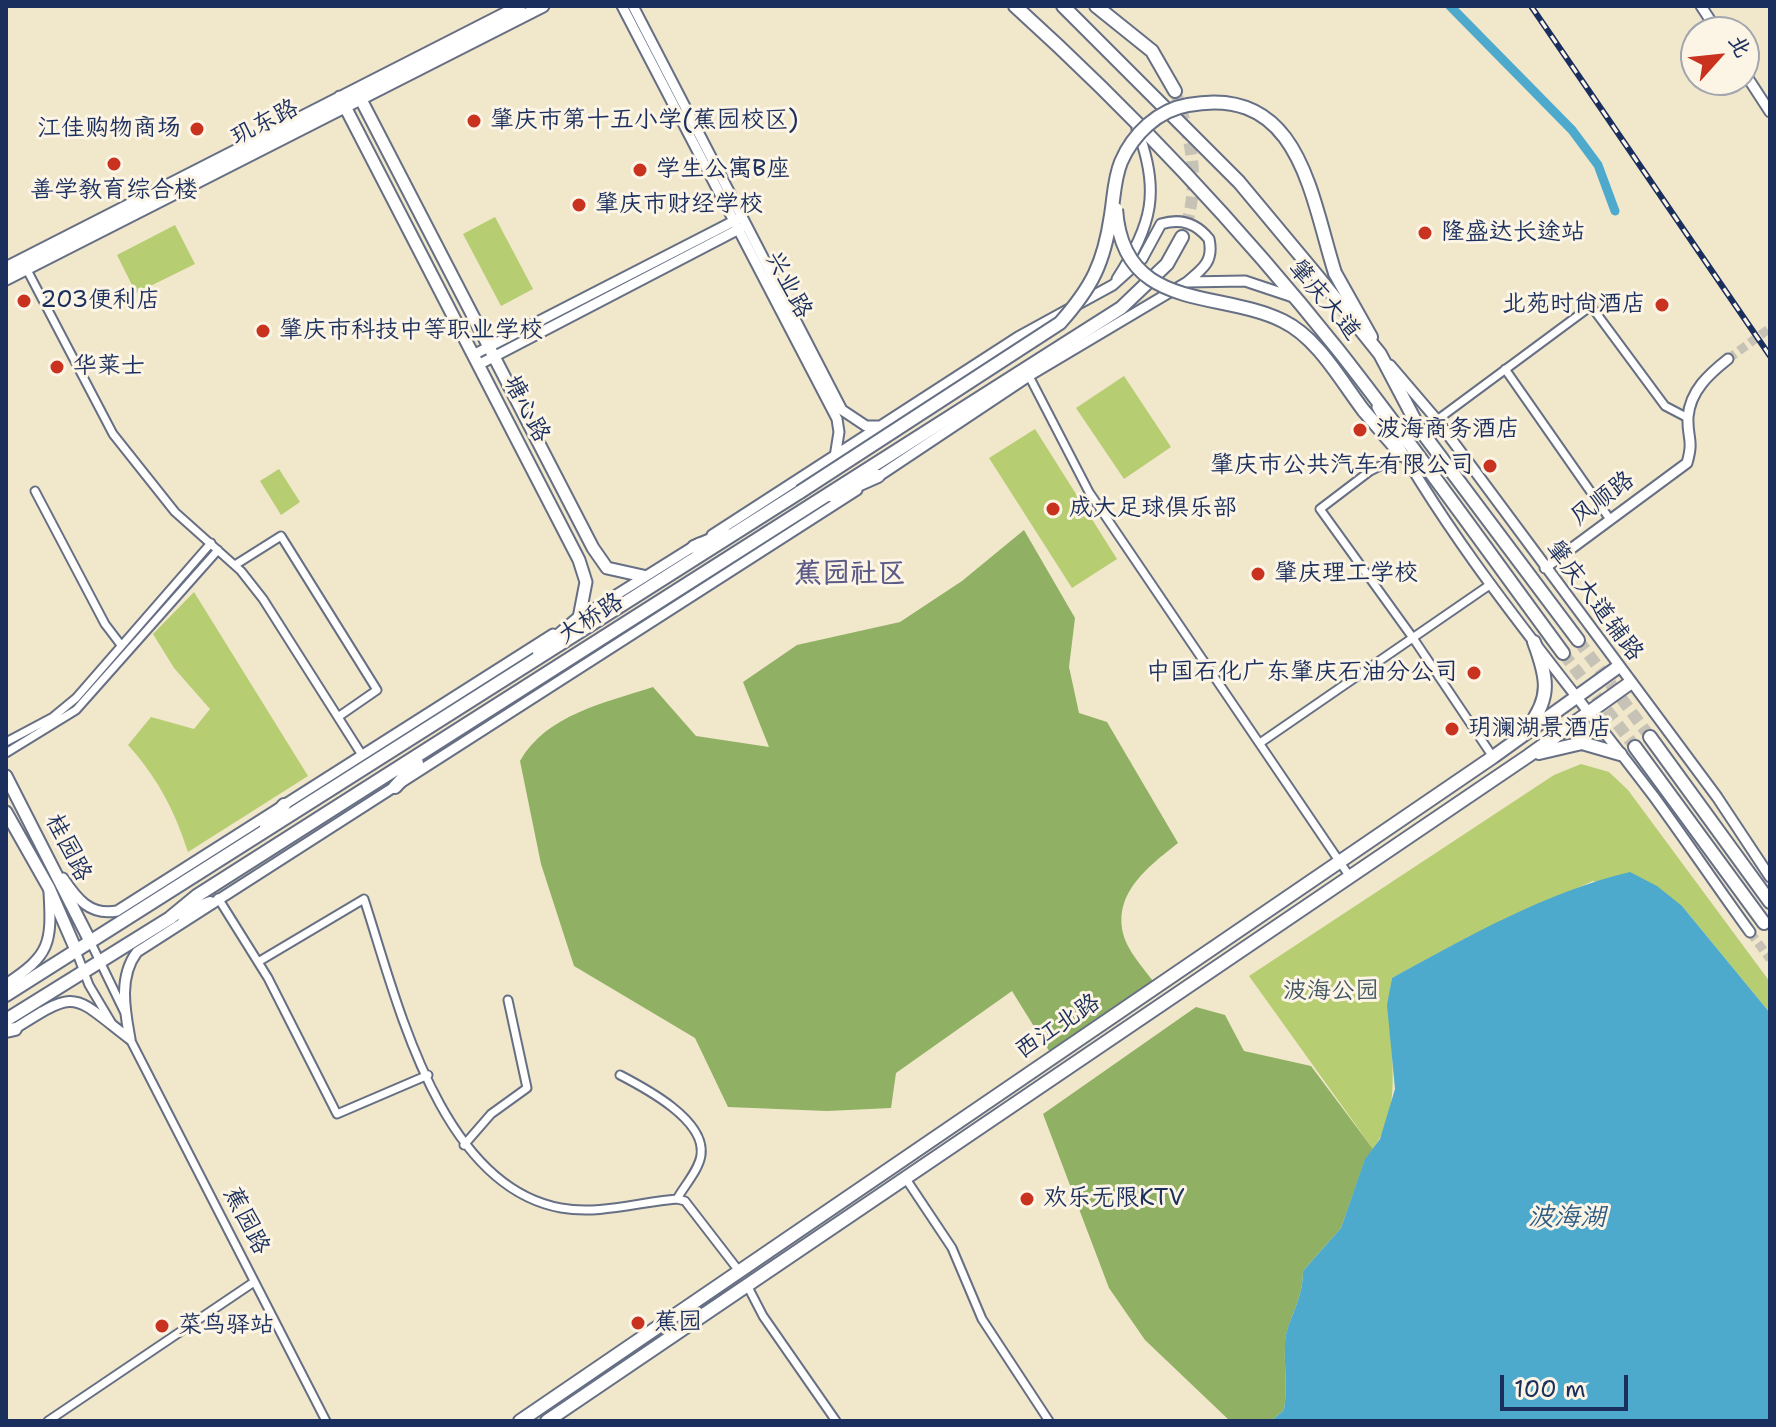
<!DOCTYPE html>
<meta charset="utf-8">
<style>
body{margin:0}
#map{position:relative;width:1776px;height:1427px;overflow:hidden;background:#f1e7cb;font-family:"Shantell Sans","LXGW WenKai TC",sans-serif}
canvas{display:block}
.frame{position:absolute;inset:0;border:8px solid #1b2f5e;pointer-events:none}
.north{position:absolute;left:1680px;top:16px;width:80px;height:80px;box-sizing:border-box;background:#fcf5e5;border:2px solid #a2a6af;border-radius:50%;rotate:63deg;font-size:22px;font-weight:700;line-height:32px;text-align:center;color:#1b2f5e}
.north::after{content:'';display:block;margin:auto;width:28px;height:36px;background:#c8321e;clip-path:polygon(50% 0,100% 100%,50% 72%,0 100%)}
.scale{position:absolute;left:1500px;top:1375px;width:128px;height:36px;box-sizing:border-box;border:4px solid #1b2f5e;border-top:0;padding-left:10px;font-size:24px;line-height:28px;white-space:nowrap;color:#1b2f5e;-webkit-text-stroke:6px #fcf5e5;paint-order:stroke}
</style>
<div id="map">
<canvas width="1776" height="1427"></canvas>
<div class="frame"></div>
<div class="north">北</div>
<div class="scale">100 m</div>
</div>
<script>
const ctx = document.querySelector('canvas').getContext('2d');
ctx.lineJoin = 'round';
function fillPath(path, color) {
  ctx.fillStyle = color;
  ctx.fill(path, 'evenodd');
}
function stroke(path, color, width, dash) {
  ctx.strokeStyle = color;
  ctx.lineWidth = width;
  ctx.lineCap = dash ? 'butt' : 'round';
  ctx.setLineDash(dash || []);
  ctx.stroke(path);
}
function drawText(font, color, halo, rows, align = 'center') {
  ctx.font = font + ' "Shantell Sans","LXGW WenKai TC",sans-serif';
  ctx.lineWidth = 6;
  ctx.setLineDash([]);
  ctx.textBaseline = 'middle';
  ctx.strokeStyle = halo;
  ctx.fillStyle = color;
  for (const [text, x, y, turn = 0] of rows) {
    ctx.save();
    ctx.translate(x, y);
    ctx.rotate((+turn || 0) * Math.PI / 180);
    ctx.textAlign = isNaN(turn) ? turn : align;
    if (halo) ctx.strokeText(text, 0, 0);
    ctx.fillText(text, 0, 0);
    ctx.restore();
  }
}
const green = new Path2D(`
 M495,217L533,289L501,306L463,234Z
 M175,225L195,264L136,293L117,255Z
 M1124,376L1171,447L1124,479L1076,408Z
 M1035,429L1117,559L1072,588L989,458Z
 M279,469L300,502L281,515L260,481Z
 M194,592L308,776L188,852C175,811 157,777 128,745L151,717L194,729L210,709L174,668L153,634Z
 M1581,764L1609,772L1628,790L1770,982V1013L1682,906L1593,881L1468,937L1392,978C1382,1034 1410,1100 1373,1149L1249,976L1554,775Z`);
const forest = new Path2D(`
 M1024,530L1075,618L1069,667L1079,713L1107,722L1178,843C1148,867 1108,896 1126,942C1132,956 1146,971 1155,984L1051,1054L1012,991L896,1073L891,1108L827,1111L728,1107L695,1038L574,966L541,864L520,761C547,714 605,703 653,687L696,736L769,747L743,682L797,645L900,622L962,581Z
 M1196,1007L1225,1015L1244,1051L1311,1066L1373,1149L1365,1160L1341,1228L1303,1271C1303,1303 1285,1322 1285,1346C1284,1368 1288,1387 1284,1410L1271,1421H1230L1145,1340L1109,1288L1043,1114Z`);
const water = new Path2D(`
 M1630,872L1657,886L1682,906L1770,1013V1421H1271L1284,1410C1288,1385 1284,1369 1285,1345C1285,1322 1303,1303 1303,1271L1341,1228L1365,1159L1380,1139L1395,1089L1387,1005L1392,978C1467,937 1546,892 1630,872Z`);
const canal = new Path2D(`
 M1450,6L1572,130L1598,165L1615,211`);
const tertiaryTunnel = new Path2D(`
 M1728,359L1770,328
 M1750,932L1770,959`);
const primaryTunnel = new Path2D(`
 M1175,91C1192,140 1202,187 1182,237`);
const trunkTunnel = new Path2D(`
 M1578,640L1650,737
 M1563,653L1635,747`);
const minor = new Path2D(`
 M25,266L113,434L175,512L241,571L263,599L362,755
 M1505,369L1609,518
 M1029,376L1089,492L1350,877
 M1437,420L1591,306L1665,406L1688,418
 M1402,455L1370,471L1320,509L1413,638L1493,757
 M35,491L105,624L121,645
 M235,565L281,536L377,690L338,717
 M6,742L53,717L76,698L211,543
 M1260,743L1491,584
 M6,753L76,710L218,550
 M218,898L268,978L337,1114L428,1075
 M90,941L124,1011
 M76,951L89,985L111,1022
 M258,962L364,899C397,1000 439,1186 561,1208C599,1215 639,1202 677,1199L685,1201L739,1271
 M130,1039L326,1421
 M620,1075C645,1088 706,1120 701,1155C699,1170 684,1186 677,1199
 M464,1145L491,1114L527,1088L508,1000
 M906,1179L952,1248L982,1319L1049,1421
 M747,1285L763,1316L836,1421
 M48,1421L254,1282`);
const tertiary = new Path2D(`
 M622,6L837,419L839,432L835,457
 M633,6L842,410L866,426H883
 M1701,6L1718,32
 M1744,72L1770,112
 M1117,279C1152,225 1161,191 1137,129
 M1187,282L1245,281L1293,297
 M473,355L738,219
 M478,365L741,228
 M1390,365L1437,420L1717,797L1770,877
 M1377,407C1452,549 1559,671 1655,798C1687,842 1718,888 1750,932
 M712,535L1018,337L1113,285L1142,259L1161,224C1181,218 1196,223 1209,239C1214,261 1203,269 1187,282L1029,376L876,478
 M1545,568L1687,463C1694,439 1687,438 1688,417C1690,391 1709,374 1728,359
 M576,620L699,543
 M63,878C77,899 90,916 117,911L553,634
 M6,984C50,955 52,944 49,892
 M11,1031C79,988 70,993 130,1039
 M130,1039C125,1011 118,977 137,952L857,490`);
const secondary = new Path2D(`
 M356,90L593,548L607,568L643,576
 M340,97L579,560L586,582L579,618
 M6,268L520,6
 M6,279L543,6
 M6,776L90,941
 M6,812L49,888L76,950`);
const primary = new Path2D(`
 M1096,6L1152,51L1175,91
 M1335,273L1371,337
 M1364,411L1402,455
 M833,496L878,476
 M694,547L725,534
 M539,652L579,618
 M1528,727C1552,697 1547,677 1534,642
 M1539,753L1582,743L1620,754
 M395,787L417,763
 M266,827L284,805
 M181,914L210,903
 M6,995L800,492
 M6,1020L170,918L198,895L1121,308L1167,264L1182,237
 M6,1031L15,1029
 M520,1421L1493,757L1618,667
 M547,1421L1528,756L1630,683`);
const trunk = new Path2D(`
 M1015,6C1132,112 1240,227 1339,351C1416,449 1489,553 1563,653
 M1063,6L1239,182L1319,278L1380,354L1419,428L1578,640
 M1650,737L1770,902
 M1635,747L1764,923`);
const rail = new Path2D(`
 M1531,6L1770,356`);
const primaryBridge = new Path2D(`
 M1116,209C1123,313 1218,289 1283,321C1318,338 1341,381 1364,411
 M800,492L1060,323C1092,287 1104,263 1111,215C1114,197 1114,179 1121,162C1133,134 1158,110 1188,105C1299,84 1310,193 1335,273`);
const markers = [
 [474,121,8,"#c8321e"],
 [197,129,8,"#c8321e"],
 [114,164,8,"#c8321e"],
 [640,170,8,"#c8321e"],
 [579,205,8,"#c8321e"],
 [1425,233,8,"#c8321e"],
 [24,301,8,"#c8321e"],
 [1662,305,8,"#c8321e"],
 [263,331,8,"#c8321e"],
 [57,367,8,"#c8321e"],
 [1360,430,8,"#c8321e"],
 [1490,466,8,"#c8321e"],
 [1053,509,8,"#c8321e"],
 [1258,574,8,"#c8321e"],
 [1474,673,8,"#c8321e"],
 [1452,729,8,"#c8321e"],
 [1027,1199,8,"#c8321e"],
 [638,1323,8,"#c8321e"],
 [162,1326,8,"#c8321e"]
];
const poiNames = [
 ["肇庆市第十五小学(蕉园校区)",490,121],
 ["江佳购物商场",181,129,"right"],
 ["学生公寓B座",656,170],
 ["善学教育综合楼",114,191,"center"],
 ["肇庆市财经学校",595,205],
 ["隆盛达长途站",1441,233],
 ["203便利店",40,301],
 ["北苑时尚酒店",1646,305,"right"],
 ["肇庆市科技中等职业学校",279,331],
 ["华莱士",73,367],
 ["波海商务酒店",1376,430],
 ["肇庆市公共汽车有限公司",1474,466,"right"],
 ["成大足球俱乐部",1069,509],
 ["肇庆理工学校",1274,574],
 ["中国石化广东肇庆石油分公司",1458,673,"right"],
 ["玥澜湖景酒店",1468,729],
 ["欢乐无限KTV",1043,1199],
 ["蕉园",654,1323],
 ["菜鸟驿站",178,1326]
];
const streetNames = [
 ["玑东路",265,123,-27],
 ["兴业路",788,285,62],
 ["肇庆大道",1324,300,50],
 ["塘心路",526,409,62],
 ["风顺路",1603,499,-37],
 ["肇庆大道辅路",1594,601,53],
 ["大桥路",591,619,-33],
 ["桂园路",68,848,63],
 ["西江北路",1058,1027,-34],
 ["蕉园路",246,1221,63]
];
const parkNames = [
 ["波海公园",1331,992]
];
const waterNames = [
 ["波海湖",1567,1218]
];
const quarterNames = [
 ["蕉园社区",850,575]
];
fillPath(green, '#b6cd72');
fillPath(forest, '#90b064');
fillPath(water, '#4eaacc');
stroke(canal, '#4eaacc', 9);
stroke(tertiaryTunnel, '#c6c2b5', 9, [9, 4.5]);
stroke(primaryTunnel, '#c6c2b5', 12, [12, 6]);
stroke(trunkTunnel, '#c6c2b5', 12, [12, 6]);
stroke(minor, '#666f84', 11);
stroke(tertiary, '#666f84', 13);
stroke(secondary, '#666f84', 15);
stroke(primary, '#666f84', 16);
stroke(trunk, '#666f84', 16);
stroke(minor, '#fff', 7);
stroke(tertiary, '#fff', 9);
stroke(secondary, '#fff', 11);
stroke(primary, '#fff', 12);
stroke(trunk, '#fff', 12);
stroke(rail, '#1b2f5e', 6);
stroke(rail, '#fcf5e5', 3, [9]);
stroke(primaryBridge, '#666f84', 16, []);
stroke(primaryBridge, '#fff', 12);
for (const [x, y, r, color] of markers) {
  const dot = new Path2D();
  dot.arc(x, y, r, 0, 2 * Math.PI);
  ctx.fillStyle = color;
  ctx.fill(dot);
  stroke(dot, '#fcf5e5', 3);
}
drawText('24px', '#1b2f5e', '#fcf5e5', poiNames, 'left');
drawText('24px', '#1b2f5e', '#fcf5e5', streetNames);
drawText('24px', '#425663', '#fcf5e5', parkNames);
drawText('italic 26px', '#2d5a84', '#fcf5e5', waterNames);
drawText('bold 28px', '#5b5a87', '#fcf5e5', quarterNames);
</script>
